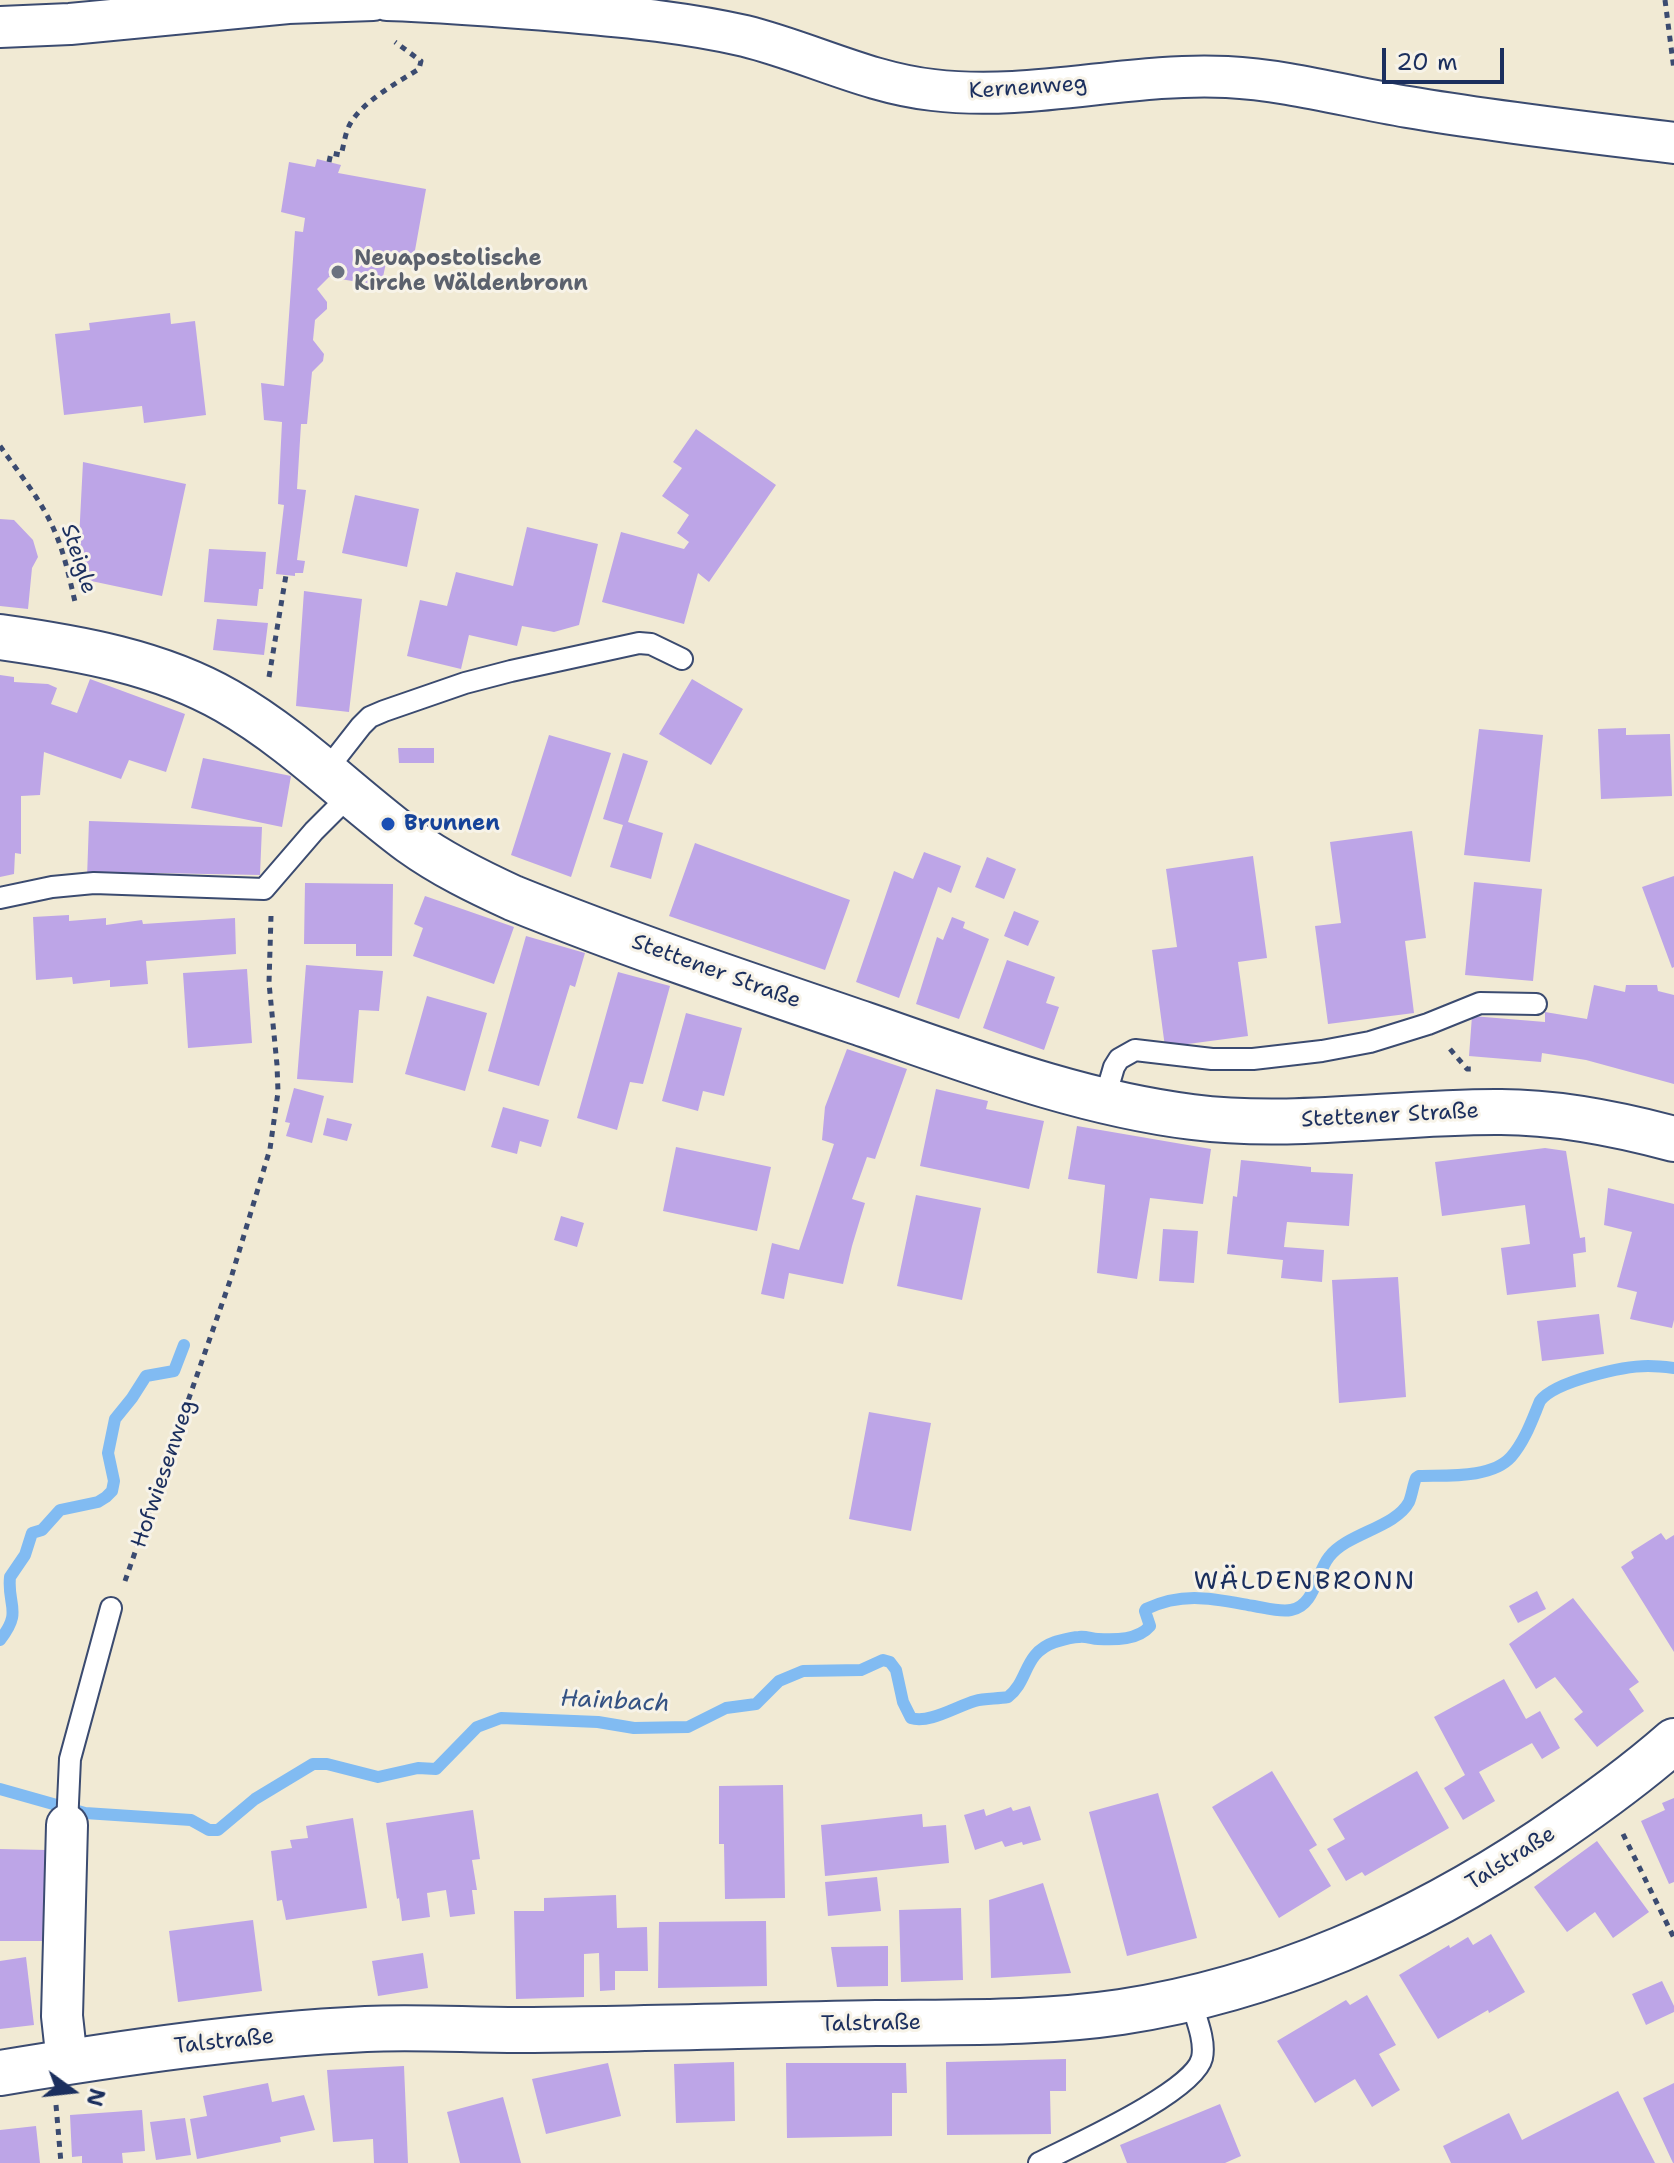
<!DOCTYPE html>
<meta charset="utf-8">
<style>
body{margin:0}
#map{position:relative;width:1674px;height:2163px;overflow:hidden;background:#f1ead4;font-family:"Shantell Sans",sans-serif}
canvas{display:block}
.north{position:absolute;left:32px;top:2051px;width:80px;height:80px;-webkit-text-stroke:6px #f7f3e8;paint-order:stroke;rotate:105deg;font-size:22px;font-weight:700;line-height:32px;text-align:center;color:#1b2f5e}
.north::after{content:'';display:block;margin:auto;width:28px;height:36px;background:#1b2f5e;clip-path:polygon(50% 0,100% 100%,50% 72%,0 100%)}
.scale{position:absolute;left:1382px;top:48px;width:122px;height:36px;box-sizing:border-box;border:4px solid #1b2f5e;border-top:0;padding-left:10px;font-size:24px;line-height:28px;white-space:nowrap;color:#1b2f5e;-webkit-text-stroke:6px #f7f3e8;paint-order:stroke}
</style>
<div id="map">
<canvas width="1674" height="2163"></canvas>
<div class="north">N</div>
<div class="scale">20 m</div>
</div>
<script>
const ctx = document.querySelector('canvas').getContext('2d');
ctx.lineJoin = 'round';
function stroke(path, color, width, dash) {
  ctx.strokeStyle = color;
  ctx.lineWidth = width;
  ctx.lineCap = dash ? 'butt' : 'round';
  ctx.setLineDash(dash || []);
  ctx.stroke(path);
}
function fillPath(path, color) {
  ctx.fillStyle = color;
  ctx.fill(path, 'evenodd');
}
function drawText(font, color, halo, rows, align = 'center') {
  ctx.font = font + ' "Shantell Sans",sans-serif';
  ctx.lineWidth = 6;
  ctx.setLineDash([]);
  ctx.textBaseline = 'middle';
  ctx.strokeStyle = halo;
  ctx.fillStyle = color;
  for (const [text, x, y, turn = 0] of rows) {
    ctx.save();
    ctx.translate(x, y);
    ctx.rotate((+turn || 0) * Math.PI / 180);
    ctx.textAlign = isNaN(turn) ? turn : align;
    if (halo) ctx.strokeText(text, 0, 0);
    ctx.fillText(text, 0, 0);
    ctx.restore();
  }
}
const stream = new Path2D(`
 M0,1640C23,1611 7,1606 10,1577L25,1555L32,1533L42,1530L60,1510L98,1502L106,1497L112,1491L114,1481L108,1453L115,1419L132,1398L146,1376L174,1371L184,1345
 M0,1789L85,1813L191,1820L209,1830H218L255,1799L313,1764H327L378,1777L418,1768L436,1769L477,1727L501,1718L598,1722L634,1728L688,1727L726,1708L756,1704L779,1681L803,1671L861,1670L883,1660L890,1662L896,1670L903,1702L911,1718C929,1724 957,1706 975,1701C985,1698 997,1699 1008,1697C1029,1681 1023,1653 1055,1642C1062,1640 1072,1637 1079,1637C1086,1636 1092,1639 1098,1639C1116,1640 1138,1640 1150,1626L1145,1611L1146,1609C1184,1591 1214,1599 1254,1606C1266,1608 1279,1612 1291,1610C1315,1606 1316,1573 1329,1557C1347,1533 1395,1528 1409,1502C1412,1495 1413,1485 1416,1478L1419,1476C1446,1475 1491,1479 1511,1457C1525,1441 1532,1420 1540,1401C1555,1381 1624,1366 1648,1366C1657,1366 1666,1367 1674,1368`);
const building = new Path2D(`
 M317,159L341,165L338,173L426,189L412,267L386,263L381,286L329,277L317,289L327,302V309L315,320L313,340L324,354L323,361L312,372L307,424H301L297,489L306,490L297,560L305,561L303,573H295V576L276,574L284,505L278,504L282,422L264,420L261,383L284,386L295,231L303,232L305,218L281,212L289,162L315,167Z
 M170,313L171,324L195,321L206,415L144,423L142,406L64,415L55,334L90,330L89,323Z
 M696,429L776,485L709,582L698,573L684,624L602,602L621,532L684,549L689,542L677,533L689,515L662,496L682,468L673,462Z
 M83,462L186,484L162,596L77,578Z
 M355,495L419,509L407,567L342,553Z
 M0,519L14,520L33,540L38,557L32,568L28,609L0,606Z
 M527,527L598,544L579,625L554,632L522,626L517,646L469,635L461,669L407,656L420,600L447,606L456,572L513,586Z
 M209,549L266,552L263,589H259L257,606L204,602Z
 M304,591L362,599L349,712L296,706Z
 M217,619L268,623L264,655L213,650Z
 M0,675L14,677V682L48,684L57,688L51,704L77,713L90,679L185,714L166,772L129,760L121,779L44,752L40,795L21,796V854L15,853L14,874L0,877Z
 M692,679L743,709L711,765L659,734Z
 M1626,728V735L1670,734L1672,796L1601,799L1598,729Z
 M1479,729L1543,735L1530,862L1464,855Z
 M549,735L611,753L571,877L511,855Z
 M398,748H434V763H399Z
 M623,753L648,761L628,822L663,833L651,879L610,867L623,825L603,819Z
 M203,758L291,776L282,827L191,808Z
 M89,821L262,827L260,875L155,873L154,880L87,878Z
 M1412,831L1426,938L1405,941L1414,1013L1328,1024L1315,926L1341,923L1330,842Z
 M695,843L850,900L825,970L669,916Z
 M924,852L961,866L951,893L938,887L899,998L856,982L894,871L913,879Z
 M1253,856L1267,958L1238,962L1248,1036L1165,1047L1152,950L1177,947L1166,869Z
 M987,857L1016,869L1004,899L975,887Z
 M1674,876V967L1672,968L1642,887Z
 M1474,882L1542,889L1533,981L1465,975Z
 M305,883L393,884L392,956H356V944H304Z
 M425,896L514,927L494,984L413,956L423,928L414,924Z
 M1014,911L1039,921L1028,946L1004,936Z
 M69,915V921L106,918V925L142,920L143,924L235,918L236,954L146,961L148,984L110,987V980L73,984L72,977L36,980L33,917Z
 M952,917L965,922L963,928L989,939L959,1019L916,1004L937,937L943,940Z
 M526,936L585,953L575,987L570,985L539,1086L488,1071Z
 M1007,960L1055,977L1046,1003L1059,1007L1044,1050L983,1028Z
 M306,965L383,971L379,1011L359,1010L353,1083L297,1079Z
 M247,969L252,1043L188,1048L183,973Z
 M618,972L670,986L643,1084L630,1082L617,1130L577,1118Z
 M1594,985L1625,992L1626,985H1657L1658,991L1674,995V1084L1586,1060L1542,1053L1541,1062L1469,1056L1472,1016L1545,1022V1012L1587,1019Z
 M427,996L487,1013L465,1091L405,1074Z
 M686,1013L742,1028L724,1096L703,1091L698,1111L662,1101Z
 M847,1049L907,1069L875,1159L867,1157L852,1199L865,1203L852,1246L843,1284L789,1273L784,1299L761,1294L772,1243L799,1250L834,1144L822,1140L825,1107Z
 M294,1088L324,1096L312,1143L286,1136L290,1123L285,1122Z
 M936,1089L988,1101L986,1109L1044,1121L1029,1189L920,1166Z
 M503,1107L549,1120L541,1147L520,1141L517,1154L491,1147Z
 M327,1118L352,1124L347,1141L323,1135Z
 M1077,1126L1211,1149L1203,1204L1150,1198L1137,1279L1097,1273L1105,1185L1068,1179Z
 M676,1147L771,1167L757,1231L663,1211Z
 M1545,1148L1566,1151L1580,1238L1585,1237L1586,1252L1573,1254L1576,1287L1507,1295L1501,1248L1530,1244L1525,1205L1442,1216L1435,1162Z
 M1241,1160L1311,1167V1172L1353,1174L1349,1226L1287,1222L1284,1247L1324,1250L1322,1282L1281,1278L1283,1260L1227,1254L1233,1196L1237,1197Z
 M1608,1188L1674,1204V1320L1672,1328L1630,1319L1637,1292L1617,1287L1632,1232L1604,1225Z
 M916,1195L981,1208L962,1300L897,1286Z
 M561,1216L584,1223L577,1247L554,1240Z
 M1163,1229L1198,1231L1194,1283L1159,1281Z
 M1398,1277L1406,1397L1339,1403L1332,1280Z
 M1599,1314L1604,1354L1542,1361L1537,1321Z
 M869,1412L931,1423L911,1531L849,1519Z
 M1661,1533L1666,1540L1674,1535V1652L1621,1567L1634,1558L1631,1552Z
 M1537,1591L1546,1609L1518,1623L1509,1606Z
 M1573,1598L1639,1682L1629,1689L1644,1711L1597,1747L1574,1719L1583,1712L1555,1677L1536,1689L1509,1644Z
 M1504,1679L1526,1719L1540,1711L1560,1748L1542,1759L1532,1743L1479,1772L1495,1801L1463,1820L1444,1788L1465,1775L1434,1717Z
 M1272,1771L1317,1845L1309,1850L1331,1886L1279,1918L1212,1807Z
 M1417,1771L1449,1828L1365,1876L1362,1872L1346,1881L1327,1849L1345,1839L1333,1819Z
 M783,1785L785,1898L725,1899L724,1844H719V1786Z
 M1158,1793L1197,1938L1127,1956L1089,1812Z
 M1674,1798V1882L1669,1884L1641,1821L1665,1810L1662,1803Z
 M1030,1806L1041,1840L1023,1845L1022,1842L1005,1847L1002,1841L975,1850L964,1815L984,1809L986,1816L1011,1807L1013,1811Z
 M473,1810L480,1859L472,1860L477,1890H472L475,1914L450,1917L446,1890L427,1893L430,1917L402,1921L399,1898L397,1899L386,1823Z
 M922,1814L923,1827L946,1825L949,1863L825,1876L821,1825Z
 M353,1818L367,1908L286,1920L282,1900L277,1901L271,1851L292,1848L290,1840L308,1838L306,1826Z
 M1597,1841L1649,1912L1613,1938L1595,1912L1567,1932L1534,1887Z
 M0,1849L47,1850V1941H0Z
 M877,1877L881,1911L828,1916L825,1882Z
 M1043,1883L1071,1973L991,1978L989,1900Z
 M616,1895L617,1928L647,1927L648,1971H615V1990L600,1991L599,1953L584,1954V1997L516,1999L514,1911H544V1898Z
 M961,1908L963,1980L901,1982L899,1910Z
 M253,1920L262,1991L178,2002L169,1931Z
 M766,1921L767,1986L658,1988L659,1922Z
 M1491,1934L1525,1992L1489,2013L1488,2010L1438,2039L1399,1975L1449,1945L1450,1948L1468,1937L1473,1945Z
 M888,1946V1986L837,1987L831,1947Z
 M423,1953L428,1988L378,1996L372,1961Z
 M26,1957L34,2025L0,2029V1961Z
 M1662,1981L1674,2006V2012L1646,2025L1632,1994Z
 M1367,1995L1396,2045L1379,2054L1400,2090L1372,2107L1355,2079L1315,2103L1277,2041L1346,2000L1350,2005Z
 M1066,2059V2091H1050L1051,2134L947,2135L946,2062Z
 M734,2062L735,2121L676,2123L674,2064Z
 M608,2063L621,2116L546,2134L532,2079Z
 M786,2063H906L907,2093H892V2136L787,2138Z
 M404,2066L408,2163H374L373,2139L333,2142L327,2070Z
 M268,2083L272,2102L304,2095L315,2130L280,2137L281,2142L197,2159L190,2119L207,2116L203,2096Z
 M1674,2083V2163H1673L1643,2098Z
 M1618,2091L1655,2163H1451L1443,2146L1509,2113L1522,2140Z
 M503,2097L521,2163H460L447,2112Z
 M1220,2104L1241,2156L1225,2163H1127L1120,2145Z
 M142,2110L145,2151L122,2153L123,2163H82V2156L72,2157L70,2115Z
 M185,2118L191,2155L156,2160L150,2122Z
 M36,2126L40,2163H0V2130Z`);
const path = new Path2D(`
 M1665,0L1674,70
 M329,162L331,153L341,155C344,145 345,133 350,124C362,102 398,82 419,69L421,61L395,42
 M0,446C19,473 42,501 55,532C65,555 70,581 76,606
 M269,677L286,575
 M1450,1049L1467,1069H1471
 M125,1581L231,1278L270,1149L278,1092L277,1065L269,983L271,916
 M1623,1834L1674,1938
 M56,2105L61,2163`);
const lane = new Path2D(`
 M325,772L361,726L370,717L384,711L465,683L511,671L639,643L651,644L682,659
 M0,898L52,887L94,883L264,889L314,831L351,794
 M1104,1101L1114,1067L1119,1059L1135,1050L1212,1059H1253L1322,1051L1370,1042L1428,1024L1480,1003L1536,1004
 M67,1825L70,1759L111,1608
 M1039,2163C1072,2146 1194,2092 1202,2058C1206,2040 1195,2016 1190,1998`);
const street = new Path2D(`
 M387,0C448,2 509,7 570,12C628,17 688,23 745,36C809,52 868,83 933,90C1031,102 1129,72 1227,77C1288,80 1348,97 1408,107C1496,122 1585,132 1674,143
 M0,27L70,24L288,3L373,0
 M67,2062L62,2016L67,1825`);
const secondary = new Path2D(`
 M0,637C78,648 159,662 227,701C295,740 349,796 411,842C443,865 478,882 513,898C629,945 748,985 866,1025C973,1062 1080,1103 1192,1117C1294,1130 1398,1111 1501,1112C1560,1112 1618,1124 1674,1139
 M0,2073C121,2053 243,2035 366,2029C421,2026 478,2031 533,2030C647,2029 761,2025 876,2023C958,2022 1040,2024 1121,2012C1272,1989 1415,1925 1541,1841C1587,1810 1632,1778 1674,1741`);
const markers = [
 [338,272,8,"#6b7280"],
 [388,824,8,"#1a4fb4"]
];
const streetNames = [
 ["Kernenweg",1028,88,-4],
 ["Steigle",78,559,72],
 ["Stettener Straße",716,972,20],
 ["Stettener Straße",1390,1116,-3],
 ["Hofwiesenweg",164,1474,-71],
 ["Talstraße",1511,1859,-32],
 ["Talstraße",871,2024,-1],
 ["Talstraße",224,2042,-6]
];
const worshipNames = [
 ["Neuapostolische",354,259],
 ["Kirche Wäldenbronn",354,284]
];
const transitNames = [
 ["Brunnen",404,824]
];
const waterNames = [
 ["Hainbach",615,1702,3]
];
const quarterNames = [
 ["WÄLDENBRONN",1305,1582]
];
stroke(stream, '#81bbf2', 12);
fillPath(building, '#bda5e7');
stroke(lane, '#3b4b70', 24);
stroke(street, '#3b4b70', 44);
stroke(secondary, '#3b4b70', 48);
stroke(path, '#3b4b70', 5, [6, 6]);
stroke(lane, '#fff', 20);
stroke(street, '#fff', 40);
stroke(secondary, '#fff', 44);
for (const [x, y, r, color] of markers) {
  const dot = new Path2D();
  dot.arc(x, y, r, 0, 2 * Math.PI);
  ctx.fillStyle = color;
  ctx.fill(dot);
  stroke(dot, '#f7f3e8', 3);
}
drawText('22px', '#1b2f5e', '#f7f3e8', streetNames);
drawText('bold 22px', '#5b616d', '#f7f3e8', worshipNames, 'left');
drawText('bold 22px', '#164399', '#f7f3e8', transitNames, 'left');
drawText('italic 24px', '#345283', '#f7f3e8', waterNames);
ctx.letterSpacing = '2px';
drawText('26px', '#1b2f5e', '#f7f3e8', quarterNames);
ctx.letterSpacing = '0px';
</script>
